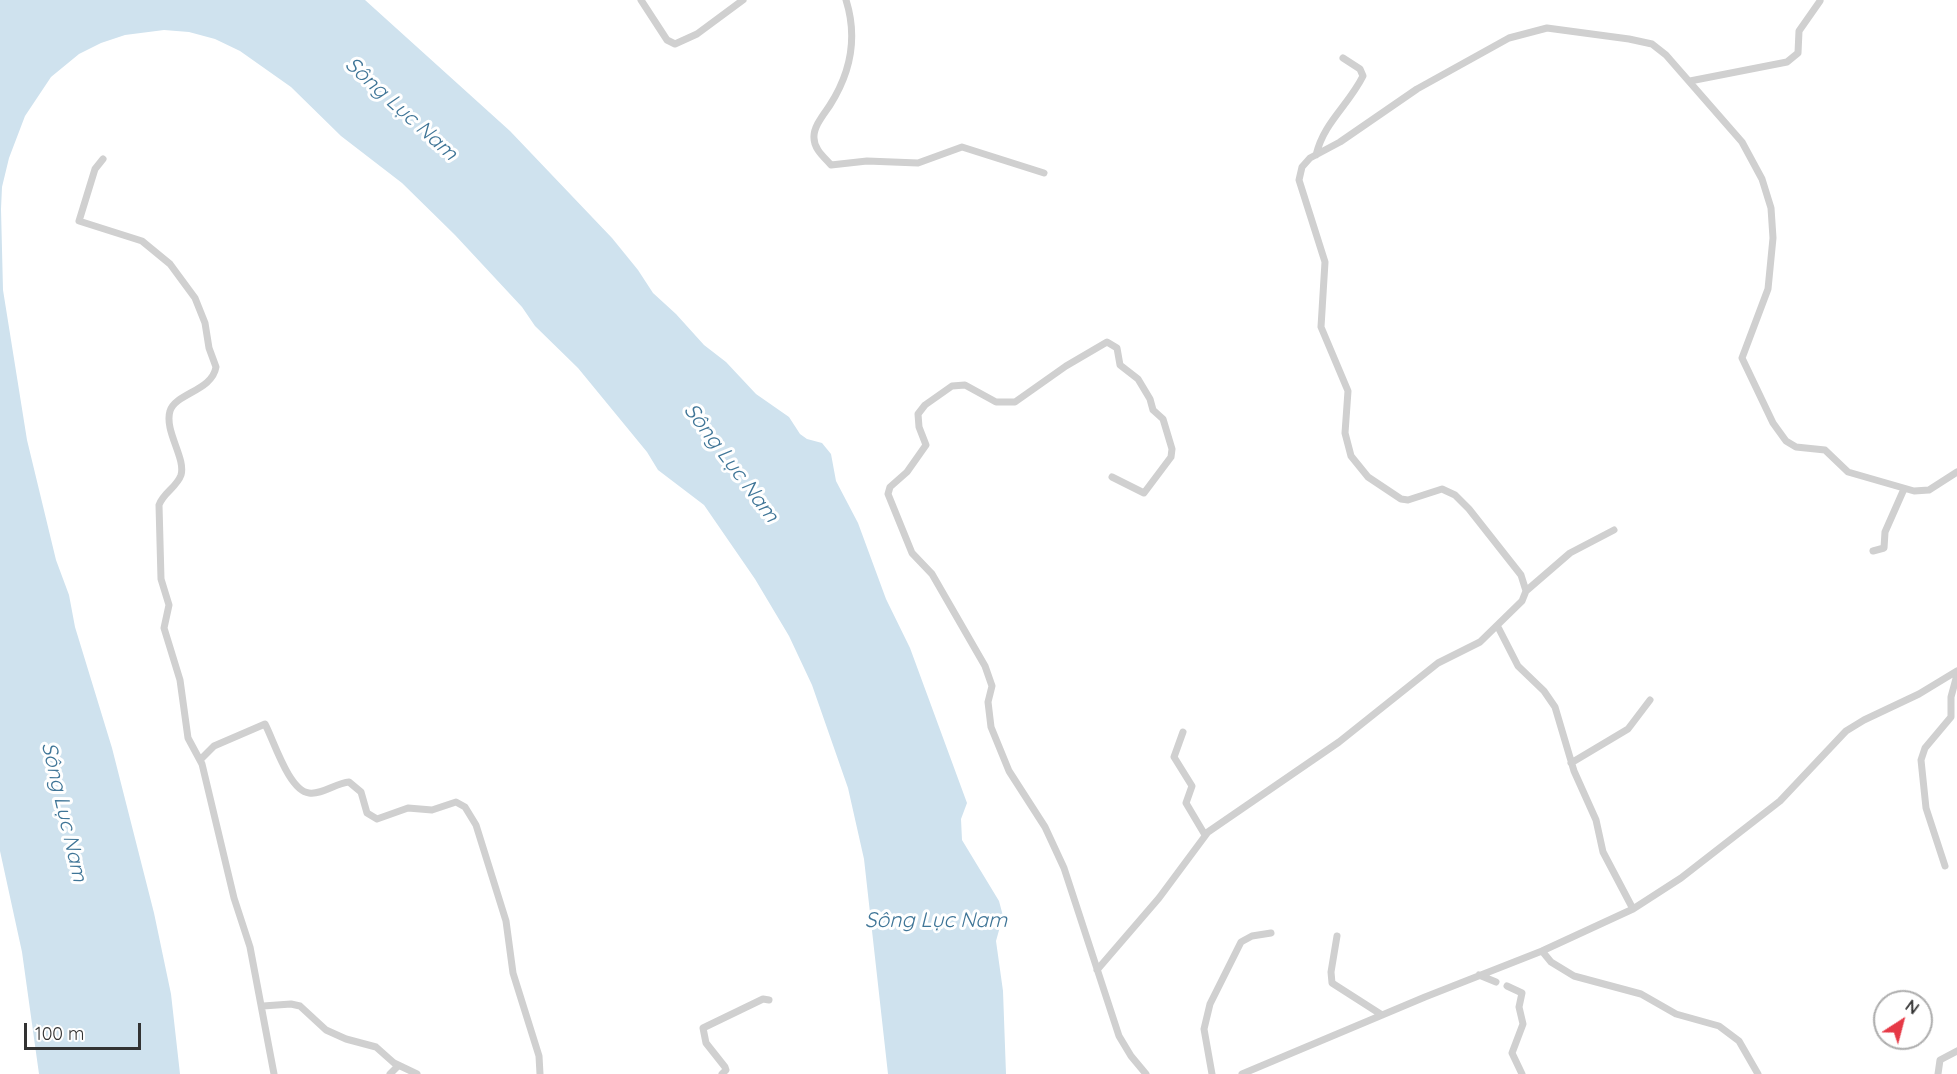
<!DOCTYPE html>
<meta charset="utf-8">
<style>
body{margin:0}
#map{position:relative;width:1957px;height:1074px;overflow:hidden;background:#fff;font-family:Quicksand,sans-serif}
canvas{display:block}
.north{position:absolute;left:1873px;top:990px;width:60px;height:60px;box-sizing:border-box;background:#fff;border:2px solid #adadad;border-radius:50%;rotate:36deg;font-size:16px;font-weight:700;line-height:24px;text-align:center;color:#333}
.north::after{content:'';display:block;margin:auto;width:21px;height:27px;background:#e63946;clip-path:polygon(50% 0,100% 100%,50% 72%,0 100%)}
.scale{position:absolute;left:24px;top:1023px;width:117px;height:27px;box-sizing:border-box;border:3px solid #333;border-top:0;padding-left:8px;font-size:18px;line-height:21px;white-space:nowrap;color:#333;-webkit-text-stroke:4px #fff;paint-order:stroke}
</style>
<div id="map">
<canvas width="1957" height="1074"></canvas>
<div class="north">N</div>
<div class="scale">100 m</div>
</div>
<script>
const ctx = document.querySelector('canvas').getContext('2d');
ctx.lineJoin = 'round';
function fillPath(path, color) {
  ctx.fillStyle = color;
  ctx.fill(path, 'evenodd');
}
function stroke(path, color, width, dash) {
  ctx.strokeStyle = color;
  ctx.lineWidth = width;
  ctx.lineCap = dash ? 'butt' : 'round';
  ctx.setLineDash(dash || []);
  ctx.stroke(path);
}
function drawText(font, color, halo, rows, align = 'center') {
  ctx.font = font + ' Quicksand,sans-serif';
  ctx.lineWidth = 6;
  ctx.setLineDash([]);
  ctx.textBaseline = 'middle';
  ctx.strokeStyle = halo;
  ctx.fillStyle = color;
  for (const [text, x, y, turn = 0] of rows) {
    ctx.save();
    ctx.translate(x, y);
    ctx.rotate((+turn || 0) * Math.PI / 180);
    ctx.textAlign = isNaN(turn) ? turn : align;
    if (halo) ctx.strokeText(text, 0, 0);
    ctx.fillText(text, 0, 0);
    ctx.restore();
  }
}
const water = new Path2D(`
 M0,0H365L510,131L612,238L638,270L653,293L676,314L704,345L726,362L756,394L789,417L800,434L807,439L822,443L831,454L836,481L858,523L886,599L910,648L967,803L961,819L962,840L999,901L1003,916L996,941L1003,991L1006,1074H888L864,859L848,788L812,685L789,636L755,579L704,505L658,470L647,452L578,368L535,326L522,307L455,235L402,183L341,136L291,87L240,51L215,39L189,32L164,30L125,35L101,43L79,54L51,77L25,116L9,158L2,187L1,209L3,290L27,440L56,560L69,595L75,627L112,748L154,913L171,994L180,1074H39L22,952L0,851Z`);
const street = new Path2D(`
 M641,0L667,40L675,44L697,34L743,0
 M846,0C858,38 851,72 830,105C824,114 813,127 814,138C814,149 824,157 831,165L867,161L918,163L962,147L1044,173
 M1690,81L1787,62L1798,53L1799,31L1820,1
 M1316,155C1324,122 1348,106 1363,76L1360,69L1343,58
 M103,159L95,169L79,221L142,241L170,264L195,298L205,323L209,348L216,367C212,391 176,393 170,411C164,431 186,458 181,475C177,487 163,493 159,505L161,579L169,605L164,628L180,680L188,738L202,764L234,898L250,947L274,1074
 M1112,477L1144,493L1171,457L1172,449L1163,419L1153,410L1150,399L1138,379L1120,365L1117,348L1107,342L1066,366L1015,402H996L965,385L952,386L925,405L918,414L919,427L926,445L907,472L890,487L888,494L912,553L932,574L985,666L992,686L988,702L991,727L1009,771L1045,827L1064,868L1119,1036L1131,1056L1146,1074
 M1873,551L1884,548L1885,532L1904,489
 M1526,591L1570,553L1614,530
 M1498,627L1518,666L1544,691L1555,707L1574,771L1596,820L1603,852L1633,909
 M1183,732L1174,757L1192,786L1186,803L1205,835
 M200,760L214,746L265,724C274,741 289,791 309,793C322,795 336,783 349,782L361,792L367,813L377,819L408,808L432,810L456,802L465,807L476,825L506,921L513,973L539,1056L540,1074
 M1571,763L1628,729L1650,700
 M1945,866L1926,808L1921,760L1925,748L1951,717V697L1957,675
 M1337,936L1331,972L1332,983L1382,1015
 M1542,951L1551,962L1574,976L1641,994L1676,1014L1719,1026L1739,1041L1758,1074
 M1097,970L1159,898L1208,832L1339,742L1438,663L1480,642L1522,601L1526,591L1521,575L1469,509L1455,495L1442,489L1408,500L1401,499L1368,477L1351,456L1345,433L1348,391L1321,327L1325,262L1299,180L1302,167L1310,158L1340,142L1417,89L1509,38L1547,28L1629,39L1652,44L1666,55L1742,142L1762,179L1771,208L1773,238L1768,289L1742,358L1773,423L1786,441L1796,447L1825,450L1848,472L1914,491L1929,490L1957,472
 M1479,975L1496,982
 M1507,986L1522,993L1519,1007L1523,1024L1512,1053L1522,1074
 M263,1006L291,1004L300,1006L326,1030L346,1039L376,1047L394,1063L417,1074
 M390,1074L398,1066
 M722,1074L726,1070L725,1067L706,1043L703,1028L763,999L769,1000
 M1212,1074L1204,1029L1210,1004L1241,942L1252,936L1271,933
 M1242,1074L1425,997L1542,951L1633,909L1681,878L1780,801L1846,731L1864,720L1919,694L1957,671
 M1938,1074L1940,1060L1957,1051`);
const waterNames = [
 ["Sông Lục Nam",401,109,42],
 ["Sông Lục Nam",731,463,53],
 ["Sông Lục Nam",64,812,77],
 ["Sông Lục Nam",936,921]
];
fillPath(water, '#cfe2ee');
stroke(street, '#d0d0d0', 7);
drawText('italic 21px', '#3f7597', '#fff', waterNames);
</script>
